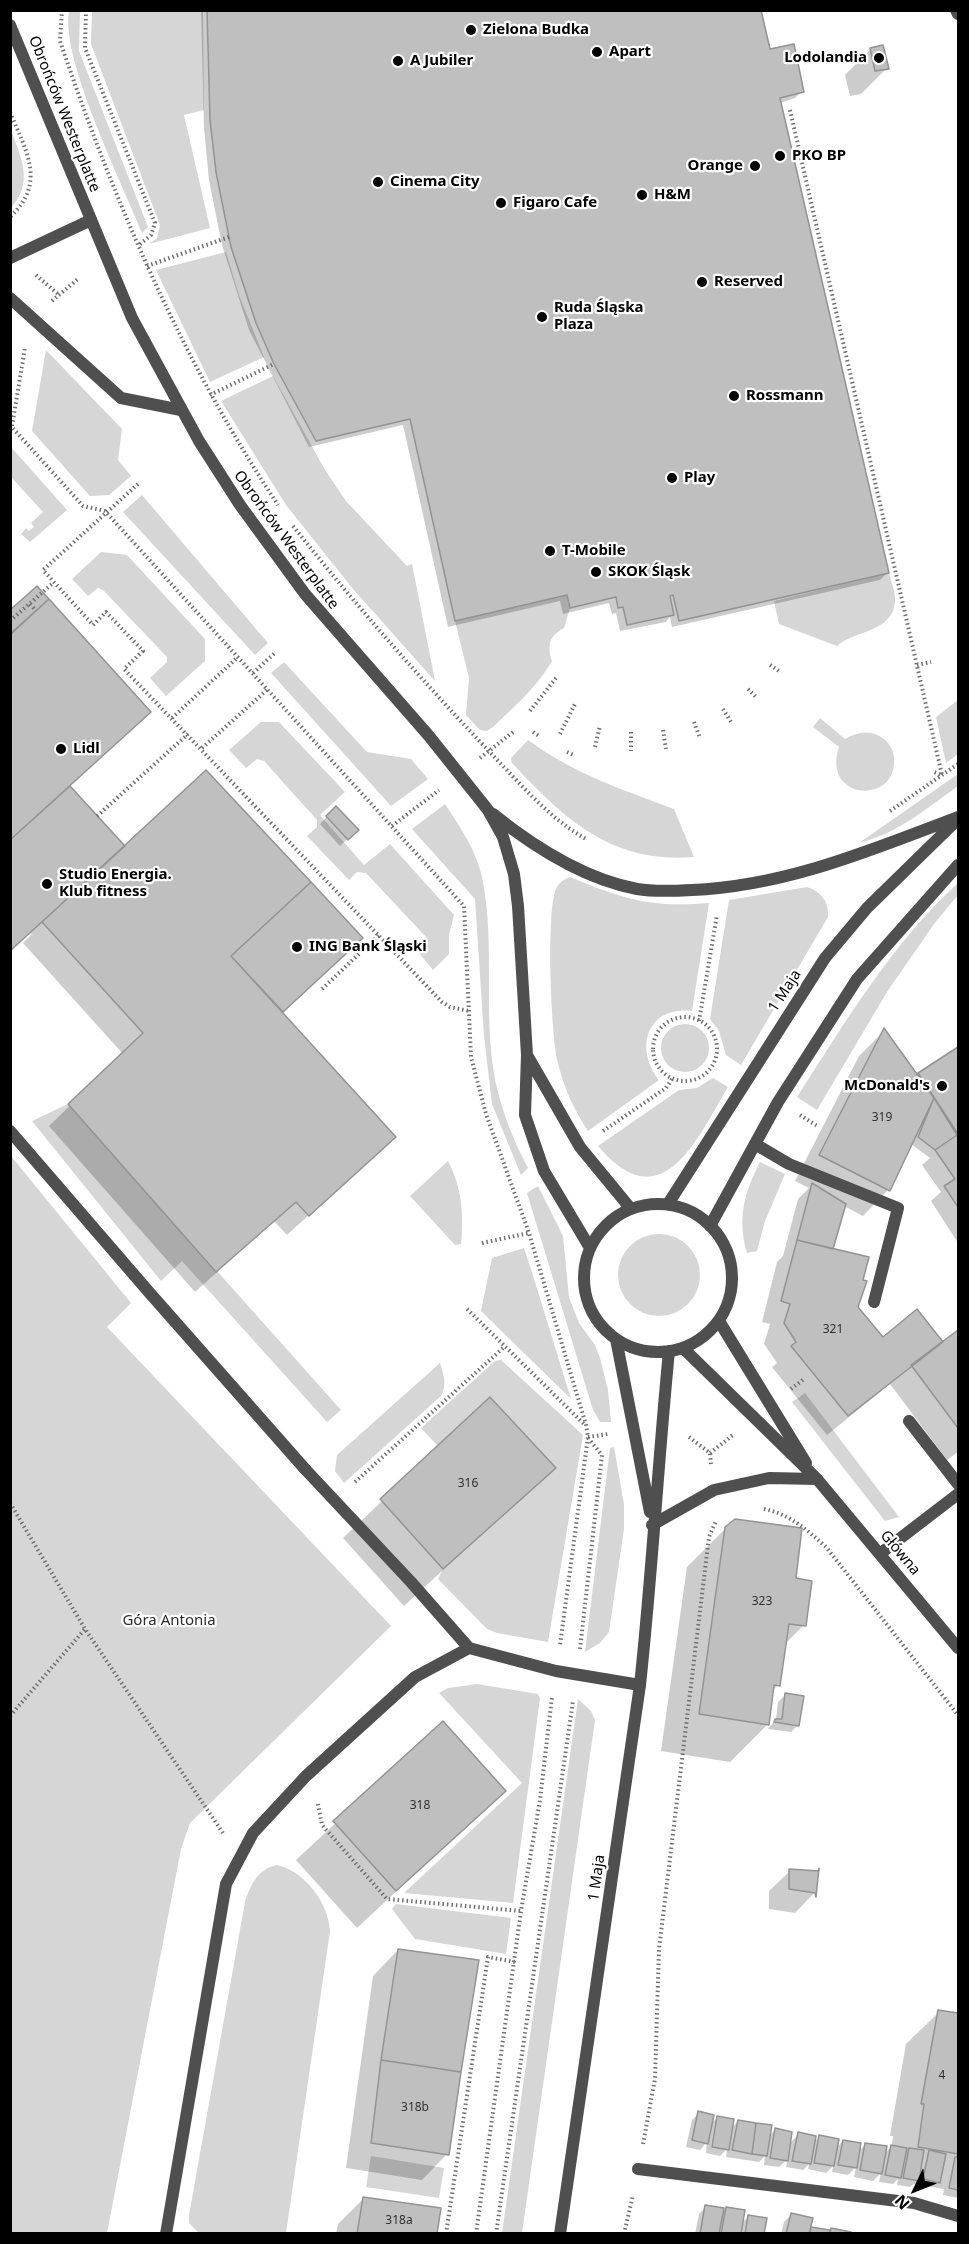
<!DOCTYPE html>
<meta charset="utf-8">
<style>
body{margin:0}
#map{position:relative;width:969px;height:2244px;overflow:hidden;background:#fff;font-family:"Noto Sans",sans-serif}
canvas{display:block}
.frame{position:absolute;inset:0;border:12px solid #000;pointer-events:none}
.north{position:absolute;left:885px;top:2160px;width:60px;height:60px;-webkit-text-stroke:4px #fff;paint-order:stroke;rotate:227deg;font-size:16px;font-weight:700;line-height:24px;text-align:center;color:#000}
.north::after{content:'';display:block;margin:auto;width:21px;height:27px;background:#000;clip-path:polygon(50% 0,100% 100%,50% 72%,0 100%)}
</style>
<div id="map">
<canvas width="969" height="2244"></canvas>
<div class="frame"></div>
<div class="north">N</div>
</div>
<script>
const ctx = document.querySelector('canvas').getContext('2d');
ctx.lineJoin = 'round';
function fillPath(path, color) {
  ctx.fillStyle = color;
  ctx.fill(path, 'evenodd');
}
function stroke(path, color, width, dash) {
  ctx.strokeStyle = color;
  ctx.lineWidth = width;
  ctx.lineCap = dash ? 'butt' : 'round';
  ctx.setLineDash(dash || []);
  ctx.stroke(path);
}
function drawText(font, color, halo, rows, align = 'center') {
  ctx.font = font + ' "Noto Sans",sans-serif';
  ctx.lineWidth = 4.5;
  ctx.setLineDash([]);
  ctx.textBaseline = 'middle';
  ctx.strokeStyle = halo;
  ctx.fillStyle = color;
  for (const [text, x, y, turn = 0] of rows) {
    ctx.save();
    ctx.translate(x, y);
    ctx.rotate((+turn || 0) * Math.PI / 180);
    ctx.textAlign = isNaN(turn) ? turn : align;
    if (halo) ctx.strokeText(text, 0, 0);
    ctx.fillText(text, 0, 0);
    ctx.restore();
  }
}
const green = new Path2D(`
 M69,11H80L79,51L148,227L142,233C122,183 60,58 69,11Z
 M92,11H203L204,110L184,115L210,228L149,244L157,238L160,225L91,44Z
 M11,130C21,158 34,182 11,208Z
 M226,252L239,295L264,357L210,382L156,270Z
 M46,350L122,429L118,460L131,476L109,495L90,496L32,431Z
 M273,376L325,470L346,501L407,566L412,564L435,681L353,589L286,505L221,401Z
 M11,447L67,510L30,542L21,534L26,528L29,531L34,527L31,523L43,512L11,477Z
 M142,495L268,643L255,655L123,512Z
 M101,552L127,555L205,639V661L166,696L150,678L167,662V657L103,590L98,588L88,596L72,579Z
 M889,573C891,581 896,593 895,601C893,633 854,630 837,646L779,624L774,601Z
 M567,595L570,608L564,628C549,636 547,645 552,661C537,687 515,706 493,727L487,731L480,730L466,715L469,678L455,621Z
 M284,662L367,752L411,759L428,779L391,806L271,673Z
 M958,700V754L946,763L936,717Z
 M820,718L845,739C858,732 871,729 884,739C890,744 894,751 894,759C897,805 821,801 839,747L813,727Z
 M261,722H279L345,792L320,815L364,865L390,844L454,915L449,935V954L433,970L419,953L426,947L427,938L366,873L357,872L349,880L307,836L317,827V820L264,761L257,759L246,768L229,750Z
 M528,740C576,775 619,788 674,809L694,857C612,864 564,819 512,763L511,758Z
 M958,774V786C927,808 897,834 859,843Z
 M445,804C460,827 476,850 482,877C497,949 480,1026 499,1096C506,1122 516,1145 528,1168L521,1175L492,1104L484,1036L475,899L412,829Z
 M570,877C623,899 650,908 709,903L692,1011C647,1006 634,1048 659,1080L588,1131C574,1110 564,1088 558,1063C551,1038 546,910 556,889C559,883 564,879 570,877Z
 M958,883V895L934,924L887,992L817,1110L797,1097C845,1023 891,944 958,883Z
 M807,887C821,892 829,901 828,917L741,1065L726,1055L719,1031L710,1019L729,900Z
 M661 1048a24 24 0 1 1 48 0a24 24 0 1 1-48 0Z
 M713,1078L728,1087C697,1139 662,1222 598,1146L679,1090L697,1088Z
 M68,1104L341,1410L327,1422L182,1261L161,1281L32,1121Z
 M11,1156L131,1303L107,1327L391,1626L190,1823L181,1849L107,2233H11Z
 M448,1161C462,1187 464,1216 461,1244L455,1245L410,1196Z
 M760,1162L785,1174L765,1221L757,1251L747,1253C737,1219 744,1193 760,1162Z
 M538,1186L563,1236L569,1297L579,1323L595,1345L600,1358L608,1390L611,1422H600L593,1410L527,1193Z
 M618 1275a41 41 0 1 1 82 0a41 41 0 1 1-82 0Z
 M524,1248L531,1269L571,1399L481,1311L492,1258Z
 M501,1360L583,1435L548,1642L497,1633L487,1629L438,1579L443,1569L556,1468L491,1397L438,1446L421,1428L495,1361Z
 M440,1363C444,1376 447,1384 441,1396L344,1483L335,1471L337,1455Z
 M805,1393L899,1517L885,1521L792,1402Z
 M614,1447L624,1504V1529L609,1632L600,1643L585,1652L610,1448Z
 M477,1684L538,1694L540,1698L513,1903L404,1893L522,1783L439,1693L448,1688Z
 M578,1699L591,1711L595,1720L522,2233H502Z
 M277,1865C305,1871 329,1904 330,1931L286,2233H199L189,2223V2215L245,1902C250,1885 259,1868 277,1865Z
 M396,1904L511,1918L506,1954L415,1939L392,1909Z
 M371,2156L444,2168L439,2198L366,2187Z`);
const shadow = new Path2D(`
 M201,10H760L769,51L802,91L795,98L780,103L887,573L880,580L672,627L670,617L666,622L620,631L616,613L612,614L609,603L563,614L560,601L448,627L403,425L309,447L249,330L222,245L209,180L204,128Z
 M871,49L887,68L861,94L850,96L845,75Z
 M10,613L149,712L69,787L124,848L354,945L281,1013L394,1137L287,1235L274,1221L195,1292L49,1126L123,1054L23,943L32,934L30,932L10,951Z
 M336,808L357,830L340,846L320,824Z
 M884,1031L917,1077L958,1048V1243L931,1201L941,1192L922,1165L930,1158L911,1144L888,1190L863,1216L844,1206L831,1250L857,1307L883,1339L943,1344L958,1332V1452L947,1460L890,1384L827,1435L772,1367L777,1363L764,1344L770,1324L762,1322L777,1262L783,1256L798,1199L809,1188L795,1181L859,1056Z
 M490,1399L554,1468L404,1606L343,1538Z
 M726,1528L794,1580L804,1625L784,1645L778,1685L772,1691L768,1724L730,1762L661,1751L687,1567Z
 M785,1695L798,1725L791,1732L768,1729L776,1719L778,1702Z
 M443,1723L504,1791L357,1928L296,1860Z
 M790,1871L815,1892L795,1913L769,1909V1891Z
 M398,1950L447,2154L422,2180L346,2168L373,1976Z
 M939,2012L958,2014V2198L943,2195L944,2189L914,2184L910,2187L897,2185L898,2179L893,2184L879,2182L881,2173L873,2181L854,2177L856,2167L848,2175L832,2172L833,2166L826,2173L808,2169L809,2164L803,2170L786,2167L788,2159L779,2167L764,2165L765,2156L759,2162L726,2157L727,2149L720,2156L706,2153L707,2142L700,2150L686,2147L692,2120L699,2113L710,2125L717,2118L731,2128L738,2121L768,2137L775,2130L789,2144L799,2134L813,2143L819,2137L836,2148L843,2141L858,2152L866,2144L884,2154L892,2146L893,2136H890L906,2044Z
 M363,2199L436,2234H336L338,2224Z
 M706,2207L721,2214L726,2208L741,2224L749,2216L763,2234H695L699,2214Z
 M791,2215L809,2228L849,2234H781L784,2222Z`);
const building = new Path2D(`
 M207,10H761L770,49L794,44L804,92L780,98L889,573L679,621L673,595L670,596L674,615L627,625L623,607L618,608L616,597L570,608L567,595L455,621L410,419L316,441L274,364L256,323L231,247L216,172L210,120Z
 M883,45L889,69L875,71L870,48Z
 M37,586L49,599L10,635V610Z
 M49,599L151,712L10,840V634Z
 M206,770L311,882L231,956L396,1137L309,1216L296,1202L216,1272L68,1104L143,1033L42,922Z
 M70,786L125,846L10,951V840Z
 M336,806L359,830L348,840L326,816Z
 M311,882L363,938L283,1012L231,956Z
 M884,1028L934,1098L890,1191L819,1155Z
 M958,1047V1134L918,1073Z
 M934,1098L957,1135L935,1150L918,1137Z
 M957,1135L958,1138V1207L944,1186L955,1179L935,1150Z
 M812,1183L846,1204L833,1249L797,1240Z
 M797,1240L869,1257L863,1280L867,1281L858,1307L883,1337L917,1309L943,1342L848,1416L791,1346L796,1342L784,1323L790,1304L781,1301Z
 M958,1330V1428L911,1365Z
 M490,1397L556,1468L443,1569L380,1499Z
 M735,1519L802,1528L796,1578L812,1581L806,1626L789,1624L780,1686L774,1685L769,1725L699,1714L725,1527Z
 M785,1693L804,1696L799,1726L774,1722L775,1719H782Z
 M443,1721L506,1791L396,1891L333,1821Z
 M819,1868L816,1897L815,1893L789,1889V1869L819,1871Z
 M398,1949L479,1960L461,2072L381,2060Z
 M938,2010L958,2013V2154L918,2147L924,2104H921Z
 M381,2060L461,2072L449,2155L371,2143Z
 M698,2111L714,2115L708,2144L692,2140Z
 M717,2116L734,2119L729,2150L712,2147Z
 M738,2120L756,2123L752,2154L732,2150Z
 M756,2123L772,2125L767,2156L752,2154Z
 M775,2128L792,2132L788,2161L770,2158Z
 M798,2132L816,2136L811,2164L792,2161Z
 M819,2135L839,2139L834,2166L814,2163Z
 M843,2140L861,2143L857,2168L838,2165Z
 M865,2143L887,2146L882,2174L860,2170Z
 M891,2145L907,2148L901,2178L885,2175Z
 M909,2148L924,2150L919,2181L903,2178Z
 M929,2150L946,2154L940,2183L923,2179Z
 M955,2157H958V2190L949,2188Z
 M363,2197L441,2208L437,2234H357Z
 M705,2205L724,2208L719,2234H700Z
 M726,2207L745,2210L741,2234H721Z
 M791,2213L813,2218L809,2234H786Z
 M748,2215L767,2218L764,2234H745Z
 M811,2227L830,2230L829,2234H810Z
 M831,2228L851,2232V2234H830Z`);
const path = new Path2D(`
 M62,10L60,41C115,204 183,362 278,505
 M86,10L85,48L155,223L151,235L138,246
 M790,110L942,775L934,772
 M10,112C26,151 47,183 10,217
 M147,266L229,237
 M36,275L58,294
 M52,301L79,278
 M210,395L274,364
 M10,425L83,506L105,511L464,906L471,1057L486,1114L529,1233L586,1425L588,1437L560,1645
 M12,426L25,348
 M138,484L43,570L93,625L106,612L143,651L124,669L442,1002L450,1007L469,1011
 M293,526C354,603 418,676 485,747C516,779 547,817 586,839
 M30,604L36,611
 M10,621L53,583
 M770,665L779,671
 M917,665L931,662
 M253,673L276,652
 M748,689L757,698
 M723,709L731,722
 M530,711L556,678
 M172,718L238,657
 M694,722L700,738
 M663,730L666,749
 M533,732L539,736
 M631,732V751
 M560,734L575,704
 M595,747L600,726
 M202,748L268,689
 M567,752L574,755
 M480,758L513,732
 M890,811L958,764
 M97,816L188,734
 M392,826L439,790
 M322,989L379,935
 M653 1049a32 32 0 1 1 64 0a32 32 0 1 1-64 0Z
 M699,1021L717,915
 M800,1115L819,1127
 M603,1131L666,1088L672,1079
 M482,1243L529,1233
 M467,1309L584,1424
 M791,1389L804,1379
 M588,1437L608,1434
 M689,1437L710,1453L711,1464
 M710,1453L733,1435
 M355,1482L503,1348
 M10,1503L85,1629L223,1833
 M764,1509C790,1514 807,1530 826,1547L958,1715
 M580,1649L602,1455L588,1438
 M10,1716L85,1629
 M318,1804L322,1825L387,1899L521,1911
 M643,2144L655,2079L659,1949L709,1537L716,1521
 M446,2234L488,1957L515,1962
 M476,2234L521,1911L540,1800L552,1697
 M496,2234L573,1701
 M624,2234L633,2195`);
const service = new Path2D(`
 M10,258L91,220
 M10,298L121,398L181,410
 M10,1131L148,1291L305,1469
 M755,1144L789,1164L898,1208L874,1302
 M909,1421L958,1484
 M638,2169L914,2203L958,2216`);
const minor = new Path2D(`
 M956,10L958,14
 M305,1469L411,1582L469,1648L556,1671L640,1685
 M881,1553L958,1494
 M166,2234L226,1884L253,1833L306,1776L415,1677L469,1648`);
const tertiary = new Path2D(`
 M10,25L132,318L199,441L240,505L305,594L429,736L488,810L503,837L514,874L518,906L527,1055L525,1115L544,1171L590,1248
 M493,814C534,847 584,879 637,889C654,892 674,891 692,890C786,886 871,850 958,817
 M527,1055L580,1147L631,1209
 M668,1204L825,958L867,908L956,821
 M584 1278a74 74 0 1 1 148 0a74 74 0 1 1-148 0Z
 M710,1226L778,1102L857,979L958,865
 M719,1321L806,1463
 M616,1339L650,1512
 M683,1348L817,1479L958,1648
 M652,1525L714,1490L769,1478L817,1479
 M560,2234L640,1685C652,1574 658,1463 669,1351`);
const markers = [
 [471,30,6,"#000"],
 [597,52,6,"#000"],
 [879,58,6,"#000"],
 [398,61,6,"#000"],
 [780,156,6,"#000"],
 [755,166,6,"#000"],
 [378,182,6,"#000"],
 [642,195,6,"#000"],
 [501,203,6,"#000"],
 [702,282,6,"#000"],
 [542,317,6,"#000"],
 [734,396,6,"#000"],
 [672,478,6,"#000"],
 [550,551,6,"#000"],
 [596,572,6,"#000"],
 [61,749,6,"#000"],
 [47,884,6,"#000"],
 [297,947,6,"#000"],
 [942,1086,6,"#000"]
];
const numberNames = [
 ["319",882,1118],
 ["321",833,1330],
 ["316",468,1484],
 ["323",762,1602],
 ["318",420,1806],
 ["4",942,2076],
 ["318b",415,2108],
 ["318a",399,2221]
];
const poiNames = [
 ["Zielona Budka",483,30],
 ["Apart",609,52],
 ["Lodolandia",867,58,"right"],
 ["A Jubiler",410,61],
 ["PKO BP",792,156],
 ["Orange",743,166,"right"],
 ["Cinema City",390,182],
 ["H&M",654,195],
 ["Figaro Cafe",513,203],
 ["Reserved",714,282],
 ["Ruda Śląska",554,308],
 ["Plaza",554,325],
 ["Rossmann",746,396],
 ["Play",684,478],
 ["T-Mobile",562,551],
 ["SKOK Śląsk",608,572],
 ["Lidl",73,749],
 ["Studio Energia.",59,875],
 ["Klub fitness",59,892],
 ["ING Bank Śląski",309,947],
 ["McDonald's",930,1086,"right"]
];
const streetNames = [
 ["Obrońców Westerplatte",64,114,68],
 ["Obrońców Westerplatte",286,540,54],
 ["1 Maja",785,991,-57],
 ["Główna",900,1553,50],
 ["1 Maja",597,1878,-82]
];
const parkNames = [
 ["Góra Antonia",169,1621]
];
fillPath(green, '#d6d6d6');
fillPath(shadow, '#0003');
fillPath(building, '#bfbfbf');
stroke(building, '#939393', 1.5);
stroke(path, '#717171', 4, [1.5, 3]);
stroke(service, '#4f4f4f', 12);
stroke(minor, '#4f4f4f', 12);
stroke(tertiary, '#4f4f4f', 12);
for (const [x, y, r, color] of markers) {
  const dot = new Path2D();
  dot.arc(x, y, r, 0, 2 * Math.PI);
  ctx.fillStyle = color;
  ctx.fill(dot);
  stroke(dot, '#fff', 2);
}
drawText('12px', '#303030', null, numberNames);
drawText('bold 15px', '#000', '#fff', poiNames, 'left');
drawText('15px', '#000', '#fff', streetNames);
drawText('15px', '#2d2d2d', '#fff', parkNames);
</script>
